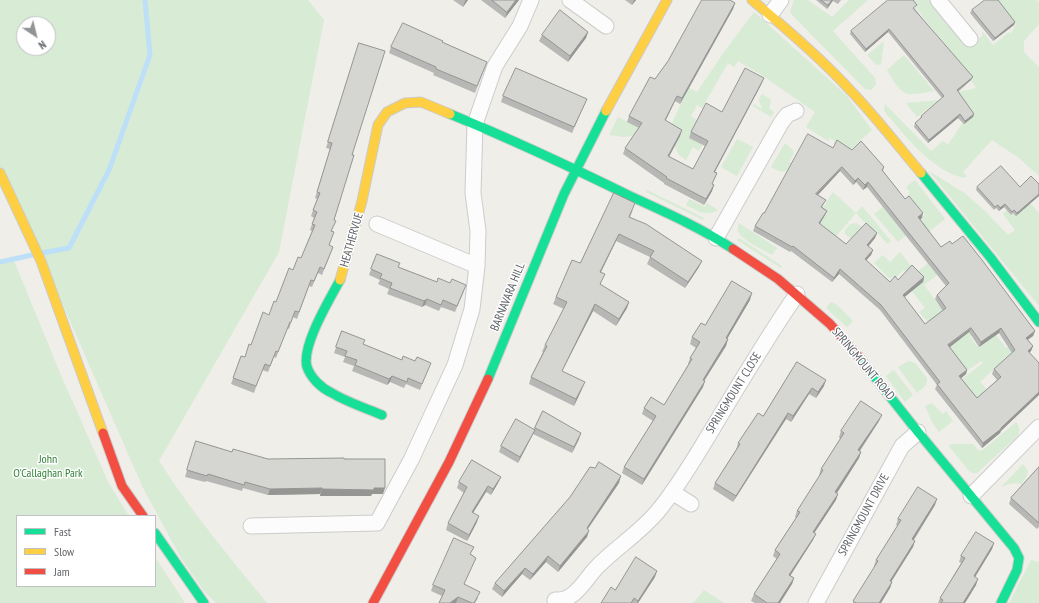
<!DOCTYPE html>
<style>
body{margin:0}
#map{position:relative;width:1039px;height:603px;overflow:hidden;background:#efeee9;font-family:"PT Sans Narrow",sans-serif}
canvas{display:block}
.legend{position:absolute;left:16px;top:515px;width:140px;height:72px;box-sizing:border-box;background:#fff;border:1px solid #bfc1c3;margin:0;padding:5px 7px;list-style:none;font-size:12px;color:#5f6368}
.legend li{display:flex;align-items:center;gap:8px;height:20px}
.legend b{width:20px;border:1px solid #bfc1c3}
.north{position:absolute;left:16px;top:16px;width:40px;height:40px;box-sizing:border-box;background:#fff;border:1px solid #bfc1c3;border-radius:50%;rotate:145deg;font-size:11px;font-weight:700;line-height:16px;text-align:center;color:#5f6368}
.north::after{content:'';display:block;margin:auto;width:14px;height:18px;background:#919495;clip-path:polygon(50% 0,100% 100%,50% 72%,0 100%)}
</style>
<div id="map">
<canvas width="1039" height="603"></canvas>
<ul class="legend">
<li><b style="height:5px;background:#16e098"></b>Fast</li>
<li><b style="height:5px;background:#ffcf43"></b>Slow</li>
<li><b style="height:5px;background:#f24e42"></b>Jam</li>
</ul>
<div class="north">N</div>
</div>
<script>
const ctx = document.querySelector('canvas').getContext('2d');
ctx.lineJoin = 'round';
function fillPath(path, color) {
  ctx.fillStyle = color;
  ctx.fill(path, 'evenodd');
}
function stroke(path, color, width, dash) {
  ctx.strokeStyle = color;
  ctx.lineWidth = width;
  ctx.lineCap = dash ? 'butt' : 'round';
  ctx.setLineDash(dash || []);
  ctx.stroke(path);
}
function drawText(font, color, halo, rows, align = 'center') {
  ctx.font = font + ' "PT Sans Narrow",sans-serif';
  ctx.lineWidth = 3;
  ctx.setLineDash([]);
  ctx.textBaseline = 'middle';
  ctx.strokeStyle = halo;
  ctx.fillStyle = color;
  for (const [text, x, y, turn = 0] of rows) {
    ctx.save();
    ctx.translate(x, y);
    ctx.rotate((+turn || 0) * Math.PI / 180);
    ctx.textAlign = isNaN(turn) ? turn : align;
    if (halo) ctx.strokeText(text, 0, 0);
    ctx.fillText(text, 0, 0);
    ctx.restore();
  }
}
const green = new Path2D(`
 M0,0H308L324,20L279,252L159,461C191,511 229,557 267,603H216L204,591L181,558L143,488L38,248L0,167ZM24,24H48V48H24Z
 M794,0H808L832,17L849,0H868L833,31L875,78L876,85L871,90L865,89L794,17L790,12Z
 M910,0H929L968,48L983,35L982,33L983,32L993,45L1009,32L1011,34L1016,24L998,1L999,0H1037L1039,3V24L1024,41V52L1039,67V176L1019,158L992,140L963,172L967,176L965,178C933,172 905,136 885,112L884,108L885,104L931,151L943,141L948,145L963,122L955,93L976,88L971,80Z
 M754,12L846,95L872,130L847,153L833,143L835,141L830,138L828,141L806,127L815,112L763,76L738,61L734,67L728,63L702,108L697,105L691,116L706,127L705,140L699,151L693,147L686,160C679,156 677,153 675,146L682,132L671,125L685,95L668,86L672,79L697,92L724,52Z
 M884,41L881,64L876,65L867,55Z
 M904,55L934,91C926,92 915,95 908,94C899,92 891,77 887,70Z
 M762,94L769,98L771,101L769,108L774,112L771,117L753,106L754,104L762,109V107L759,101L760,96Z
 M939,100L917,117L906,103Z
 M618,117L641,129C631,140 623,137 609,135Z
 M737,139L753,147L737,176L721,167Z
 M785,143L792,149L794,153L790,161L792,163C784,175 783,173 771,167Z
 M929,171L966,194L986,212L1008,235L1015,230L1003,214L1007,210L1011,215L1028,201L1039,213V306Z
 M915,180L945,219L926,234L916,222L925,215L908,195L910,192L906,187Z
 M647,190L704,218L703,220L646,192Z
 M833,192L856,213L862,206L891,241L887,244L876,231L874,233L856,213L833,240L797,227L820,212Z
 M689,199L705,207L707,203L718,210C705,217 698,211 686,205Z
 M883,207L903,232L909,233L898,242L874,214Z
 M739,223L777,248L772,255C763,250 744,241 739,233C737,230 738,226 739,223Z
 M856,223L864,228L858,244L845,234V230L850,224Z
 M739,238L782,266L781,268L737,240Z
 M900,252L916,273L934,258L944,270L924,285L944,312L973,334L970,337L978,347L996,335L1006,348L1017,341L1020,345L980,382L989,392L978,399L962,379L983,363L981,361L964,373V366L950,347L919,312L925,308L912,291L922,282L912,277L904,270L895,278L893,276L890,279L874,263L883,255L890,262Z
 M12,256L60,373L109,484L129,516H17V586H155V557L185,603H0V262Z
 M831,302L837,305L853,321L847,327L826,308Z
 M909,361L915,363L927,378L926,385L917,393L898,367Z
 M894,370L913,395L905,402L886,376Z
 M932,403L943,414L946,411L953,421L939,432L932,422L925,406Z
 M1016,422C1020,427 1020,430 1018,436L977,473H973L969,471L949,446L952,444H973L979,451L984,449Z
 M1023,464L1028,471C1027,477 1025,480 1021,484C1014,482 1007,485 1001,487Z
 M1031,560L1039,562V603H1009Z
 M704,590L724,603H693Z`);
const stream = new Path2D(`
 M42,253L69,248L109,170L150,55L145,0
 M0,262L32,255`);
const street = new Path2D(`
 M570,0L606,26
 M938,0L970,39
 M770,15L781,0
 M377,224L477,266
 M716,238L781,123L787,115L796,111
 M672,492L691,504
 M971,496L1039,427
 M251,526L377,523L411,460L455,365L472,309L477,266L478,231L473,193L475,124L495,66L520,26L531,0
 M555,600C574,602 585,580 596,568C615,548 640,533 658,511C678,487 694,459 710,433C738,386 766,339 797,294
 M816,603L902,446L918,432`);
const fast = new Path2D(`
 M450,114C511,139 571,167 630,196C665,212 701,228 733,249
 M921,173L990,257L1039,322
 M340,280C330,299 301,346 307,367C311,378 321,388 332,393C347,402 365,408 382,415
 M858,356L918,432L1014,548L1019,558L1017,570L1001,603
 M488,379L564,194L606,111
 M155,533L204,603`);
const slow = new Path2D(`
 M752,0C787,29 821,58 851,91C876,117 898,146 921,173
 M606,111L667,0
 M0,173L41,261L103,433
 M340,280L362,201L378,125L387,112L405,103L421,102L450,114`);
const jam = new Path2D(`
 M733,249L778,279L830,324L858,356
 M103,433L122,486L143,516
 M373,603L449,462L488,379`);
const wall = new Path2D(`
 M453,0H468L463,7Z
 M481,0H519L505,18Z
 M625,0H636L632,5Z
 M816,0H841L838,4L833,1L827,9Z
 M735,3L733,9L680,104L675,101L665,121L682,130L680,136L669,157L693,169L705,146L689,138L691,132L722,112L762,83L715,172L717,173L712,184L714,185L712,191L704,205L664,184V183L623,154L625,148L639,128L627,122L629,116L655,79Z
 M916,8L915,9L971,80L958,92L974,114L973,117L964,124L958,118L928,143L914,127L915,123L920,119L921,116L942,98L888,32L865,52L850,34L851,31Z
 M972,10L1015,22L1014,25L993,41L970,13Z
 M588,32L586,38L568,62L539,41L542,35Z
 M442,42L487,62L475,93L433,75L434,73L389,53L391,47Z
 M359,43L352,155L334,220L332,231L329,245L333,247L322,275L318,273L312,287L309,286L297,319L293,317L289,329L287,328L276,358L274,357L268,372L262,370L254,393L231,384L241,356L245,357L269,315L293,270L301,258L312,231L310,230L314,218L311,216L317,199L315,198L330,149L326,148Z
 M503,96L587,99L572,133L501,102Z
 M833,148L852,150L884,167L883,171L905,199L922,218L920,219L941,247L952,244L1035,331L1033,336L1028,340L1033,346L1031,351L1029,353L1000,433L982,448L935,389L937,385L880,310L839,274L832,282L791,251L790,252L753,231L755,226L764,213ZM840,171L853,185L856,182L863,190L867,187L946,286L937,295L935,299L943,311L925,324L904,297L923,282L924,277L898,280L890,282L866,260L871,255L873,250L868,247L875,238L877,233L846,244L820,224L825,215L827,211L822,207L826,200L818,195ZM969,332L979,347L999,333L1012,353L994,369L992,374L997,380L977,398L961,378L966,374L967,370L950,347Z
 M1031,176L1016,216L1013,213L1011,215L1004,207L999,211L996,208L994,210L976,190L977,187H1020Z
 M633,210L630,217L699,267L685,288L647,264L650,257L616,241L601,272V285L629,302L627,308L616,326L593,311L562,371L582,389L574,406L529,384L531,377L543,352H542L545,345L564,309L553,304L556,297L580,263Z
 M377,254L398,267L437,282L464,291L455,312L441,307L439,311L425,305L422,307L387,294L389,289L378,284L380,280L369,275Z
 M750,300L727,339H728L726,346L704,380L703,387L642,485L622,473L624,467L653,421L642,414L644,408L664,405L688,365V364L690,358L696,348L690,344L692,337L705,325Z
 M342,331L363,344L402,360L428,369L420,390L406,384L404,388L390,382L387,385L352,371L354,366L343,362L345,357L334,353Z
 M797,362L824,386L816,398L809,394L791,422L786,419L733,502L713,489L715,483L736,450L738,443L763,416Z
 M543,411L579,439L572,453L533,434L518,463L499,452L501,446L534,429Z
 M879,421L860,451L861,452L859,458L837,493L836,500L814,533L813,540L790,575L794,578L792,584L780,603H755L751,601L754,594L777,559L773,556L775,550L796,518L795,517L797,511L820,476L819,475L821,469L840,439L839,437L841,431Z
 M196,441L232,452L268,459H344L383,494H372L371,496H320V494L268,495L243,488L242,491L206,481L205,482L185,477Z
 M1039,467V527L1037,529L1009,504L1011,498Z
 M501,477L498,483L491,495L486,492L473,512L477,522L467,541L446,530L448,523L464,493L457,488L459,482Z
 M619,483L588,529L587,537L558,572L546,562L530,580L522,574L502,597L492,589L495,583Z
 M935,505L914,540L913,547L891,581L892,582L890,588L881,603H853L875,567L874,566L876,560L898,526L896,525L898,519Z
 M994,543L992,549L975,577L976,585L965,603H938L940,598L961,563L959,562L961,556Z
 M471,554L476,558L464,584L478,598L475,603H439L442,596L431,591L433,585Z
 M655,577L638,603H601L615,590Z`);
const shadedWall = new Path2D(`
 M466,0H468L463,7L465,1Z
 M516,0H519L505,18L507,12Z
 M634,0H636L632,5Z
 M832,0H833L827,9L828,5Z
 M735,3L733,9L680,104L682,98Z
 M1015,22L1014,25L993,41L995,38Z
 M889,29L888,32L865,52L866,49Z
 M588,32L586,38L568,62L570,56Z
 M973,77L971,80L955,93L957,90Z
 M764,78L762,83L712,177L714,172Z
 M677,96L675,101L663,126L665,120Z
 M960,114L958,118L928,143L929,140Z
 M974,114L973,117L964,124L965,121Z
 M682,130L680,136L666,162L668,156Z
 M842,167L840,171L814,199L816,194Z
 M858,178L856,182L853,185L855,181Z
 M868,182L867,187L863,190L865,185Z
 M714,185L712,191L704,205L706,199Z
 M1039,194V196L1016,216L1017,213Z
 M1005,204L1004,207L999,211L1000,208Z
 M827,211L825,215L817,228L819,223Z
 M923,213L922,218L917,222L918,217Z
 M877,233L875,238L865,250L867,245Z
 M619,234L616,241L598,278L600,272Z
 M873,250L871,255L863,264L865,259Z
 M702,261L699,267L685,288L688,282Z
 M840,269L839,274L832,282L834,278Z
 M924,277L923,282L901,300L903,295Z
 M752,293L750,300L724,344L726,338Z
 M427,299L425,305L422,307L424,301Z
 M629,302L627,308L616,326L619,319Z
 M595,304L593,311L559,377L562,371Z
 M971,328L969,332L946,350L948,345Z
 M1001,328L999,333L979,347L981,342Z
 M1035,331L1033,336L1024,342L1026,338Z
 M728,339L726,346L701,386L703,380Z
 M1033,346L1031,351L1026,356L1028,351Z
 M967,370L966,374L958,381L959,376Z
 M392,376L390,382L387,385L389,379Z
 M826,380L824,386L816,398L818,392Z
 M705,381L703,387L642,485L644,479Z
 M585,382L582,389L574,406L576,399Z
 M812,388L809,394L791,422L793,416Z
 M1039,392V395L1001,431L1000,433L982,448L983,443Z
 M788,413L786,419L733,502L736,496Z
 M882,415L879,421L856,456L858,450Z
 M535,430L532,436L518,463L520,457Z
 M581,433L579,439L572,453L574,447Z
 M861,452L859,458L833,499L835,492Z
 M621,476L619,483L584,534L587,528Z
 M501,477L498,483L491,495L493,489Z
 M488,486L486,492L470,518L472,512Z
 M322,488L320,494L268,495L270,489Z
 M374,488H385L383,494H372L371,496H320L322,489Z
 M838,494L836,500L811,538L813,532Z
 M937,499L935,505L910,545L912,539Z
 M479,516L477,522L467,541L469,535Z
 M589,531L587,537L558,572L560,566Z
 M816,534L813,540L787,581L789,575Z
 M915,541L913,547L888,587L890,581Z
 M994,543L992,549L972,582L974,576Z
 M548,556L546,562L530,580L533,574Z
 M525,568L522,574L502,597L504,591Z
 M657,571L655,577L638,603H637L638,601Z
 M794,578L792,584L780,603H778Z
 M978,579L976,585L965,603H963Z
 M892,582L890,588L881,603H879Z
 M458,597L456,603H450Z`);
const building = new Path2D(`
 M492,0H516L507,12Z
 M702,0H730L735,3L682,98L677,96L665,120L682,130L668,156L693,169L708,141L691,132L706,103L722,112L745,68L764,78L714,172L717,173L712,184L714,185L706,199L666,178L667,177L625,148L642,123L629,116L650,77L655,79L668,61Z
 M821,0H832L828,5Z
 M888,0H913L917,5L913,8L973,77L957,90L974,114L965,121L960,114L929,140L915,123L922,117L921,116L944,96L889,29L866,49L851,31Z
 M985,0H998L1015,22L995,38L972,10Z
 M560,10L588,32L570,56L542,35Z
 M403,23L443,41L442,42L487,62L477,86L436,69V67L391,47Z
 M359,43L385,51L352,155H354L334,220L336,221L331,231L334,232L329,245L333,247L324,269L320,267L314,281L311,280L299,312L295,311L291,322H290L278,352L276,351L270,366L265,364L256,386L233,378L241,356L245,357L249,344L251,345L263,312L269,315L274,301L276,302L289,268L293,270L298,257L301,258L315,225L312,224L317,212L313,210L320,193L317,192L332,143L328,142Z
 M516,68L587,99L574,127L503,96Z
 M808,134L833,148L837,140L852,150L861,141L884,167L882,170L905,199L909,196L923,213L918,217L941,247L950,241L952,244L963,236L982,260L1035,331L1026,338L1033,346L1028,351L1039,363V392L1001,428V429L983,443L937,384L940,382L881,305L840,269L834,278L793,246L792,247L755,226L763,213H764ZM842,167L855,181L858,178L865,185L868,182L949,283L937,295L946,308L925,324L903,295L924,277L912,265L898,280L895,276L890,282L865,259L873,250L867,245L877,233L866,223L846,244L819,223L827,211L821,207L826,200L816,194ZM971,328L981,342L1001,328L1015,350L994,369L1001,377L977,398L959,376L967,370L948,345Z
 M1001,166L1020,187L1031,176L1039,184V194L1017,213L1014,210L1012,212L1005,204L1000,208L998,205L995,207L977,187Z
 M614,193L635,203L629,217L646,224L702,261L688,282L650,257L654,251L619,234L600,272L605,274L600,284L629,302L619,319L595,304L562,371L585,382L576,399L531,377L547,346L545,345L567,302L556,297L572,260L580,263Z
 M377,254L400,263L398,267L437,282L438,278L450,283L452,279L466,285L457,306L443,300L441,305L427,299L424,301L390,288L392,283L380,278L382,274L371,269Z
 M732,281L752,293L726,338L728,339L703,380L705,381L644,479L624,467L656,416L644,408L651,397L664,405L692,359L690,358L700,342L692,337L701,323L705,325Z
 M342,331L365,340L363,344L402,360L403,356L415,361L417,357L431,363L422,384L408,378L407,382L392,376L389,379L355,365L357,360L345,356L347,351L336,347Z
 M797,362L826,380L818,392L812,388L793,416L788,413L736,496L715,483L740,444L738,443L758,413L763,416Z
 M861,401L882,415L858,450L861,452L835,492L838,494L813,532L816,534L789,575L794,578L778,603H767L754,594L780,554L775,550L800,512L797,511L823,470L821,469L844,433L841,431Z
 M543,411L581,433L574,447L535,428Z
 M516,419L535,430L520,457L501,446Z
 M196,441L232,452L233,449L268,459L344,458V459H385V488H374V490L322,489V488L270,489L245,482L244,485L208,474L207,476L187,470Z
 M472,460L501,477L493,489L488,486L472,512L479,516L469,535L448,523L467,487L459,482Z
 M599,462L621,476L587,528L589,531L560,566L548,556L533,574L525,568L504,591L495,583L570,497L590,467L595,468Z
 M1039,467V523L1011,498Z
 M918,487L937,499L912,539L915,541L890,581L892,582L879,603H856L853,601L878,561L876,560L901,520L898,519Z
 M976,532L994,543L974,576L978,579L963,603H941L943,600L940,598L965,558L961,556Z
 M454,538L474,547L470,554L476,558L464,584L480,592L474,603H472L458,597L450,603H439L445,590L433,585Z
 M636,557L657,571L638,601L634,598L631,603H601L611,587L615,590Z`);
const streetNames = [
 ["HEATHERVUE",352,240,-74],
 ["BARNAVARA HILL",508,297,-68],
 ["SPRINGMOUNT ROAD",863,364,50],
 ["SPRINGMOUNT CLOSE",734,393,-58],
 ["SPRINGMOUNT DRIVE",864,515,-61]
];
const parkNames = [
 ["John",48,460],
 ["O'Callaghan Park",48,474]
];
fillPath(green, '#d7ebd5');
stroke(stream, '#bedff8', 5);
stroke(street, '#cbcccb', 17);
stroke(fast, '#cbcbcb', 11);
stroke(slow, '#cbcbcb', 11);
stroke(jam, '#cbcbcb', 11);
stroke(street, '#fdfcfc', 15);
stroke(fast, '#16e098', 9);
stroke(slow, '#ffcf43', 9);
stroke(jam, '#f24e42', 9);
fillPath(wall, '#b7b7b5');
fillPath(shadedWall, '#959593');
fillPath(building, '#d5d5d2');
stroke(building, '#959593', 1);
drawText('12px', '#5f6368', '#fff', streetNames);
drawText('12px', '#328238', '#fff', parkNames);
</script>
